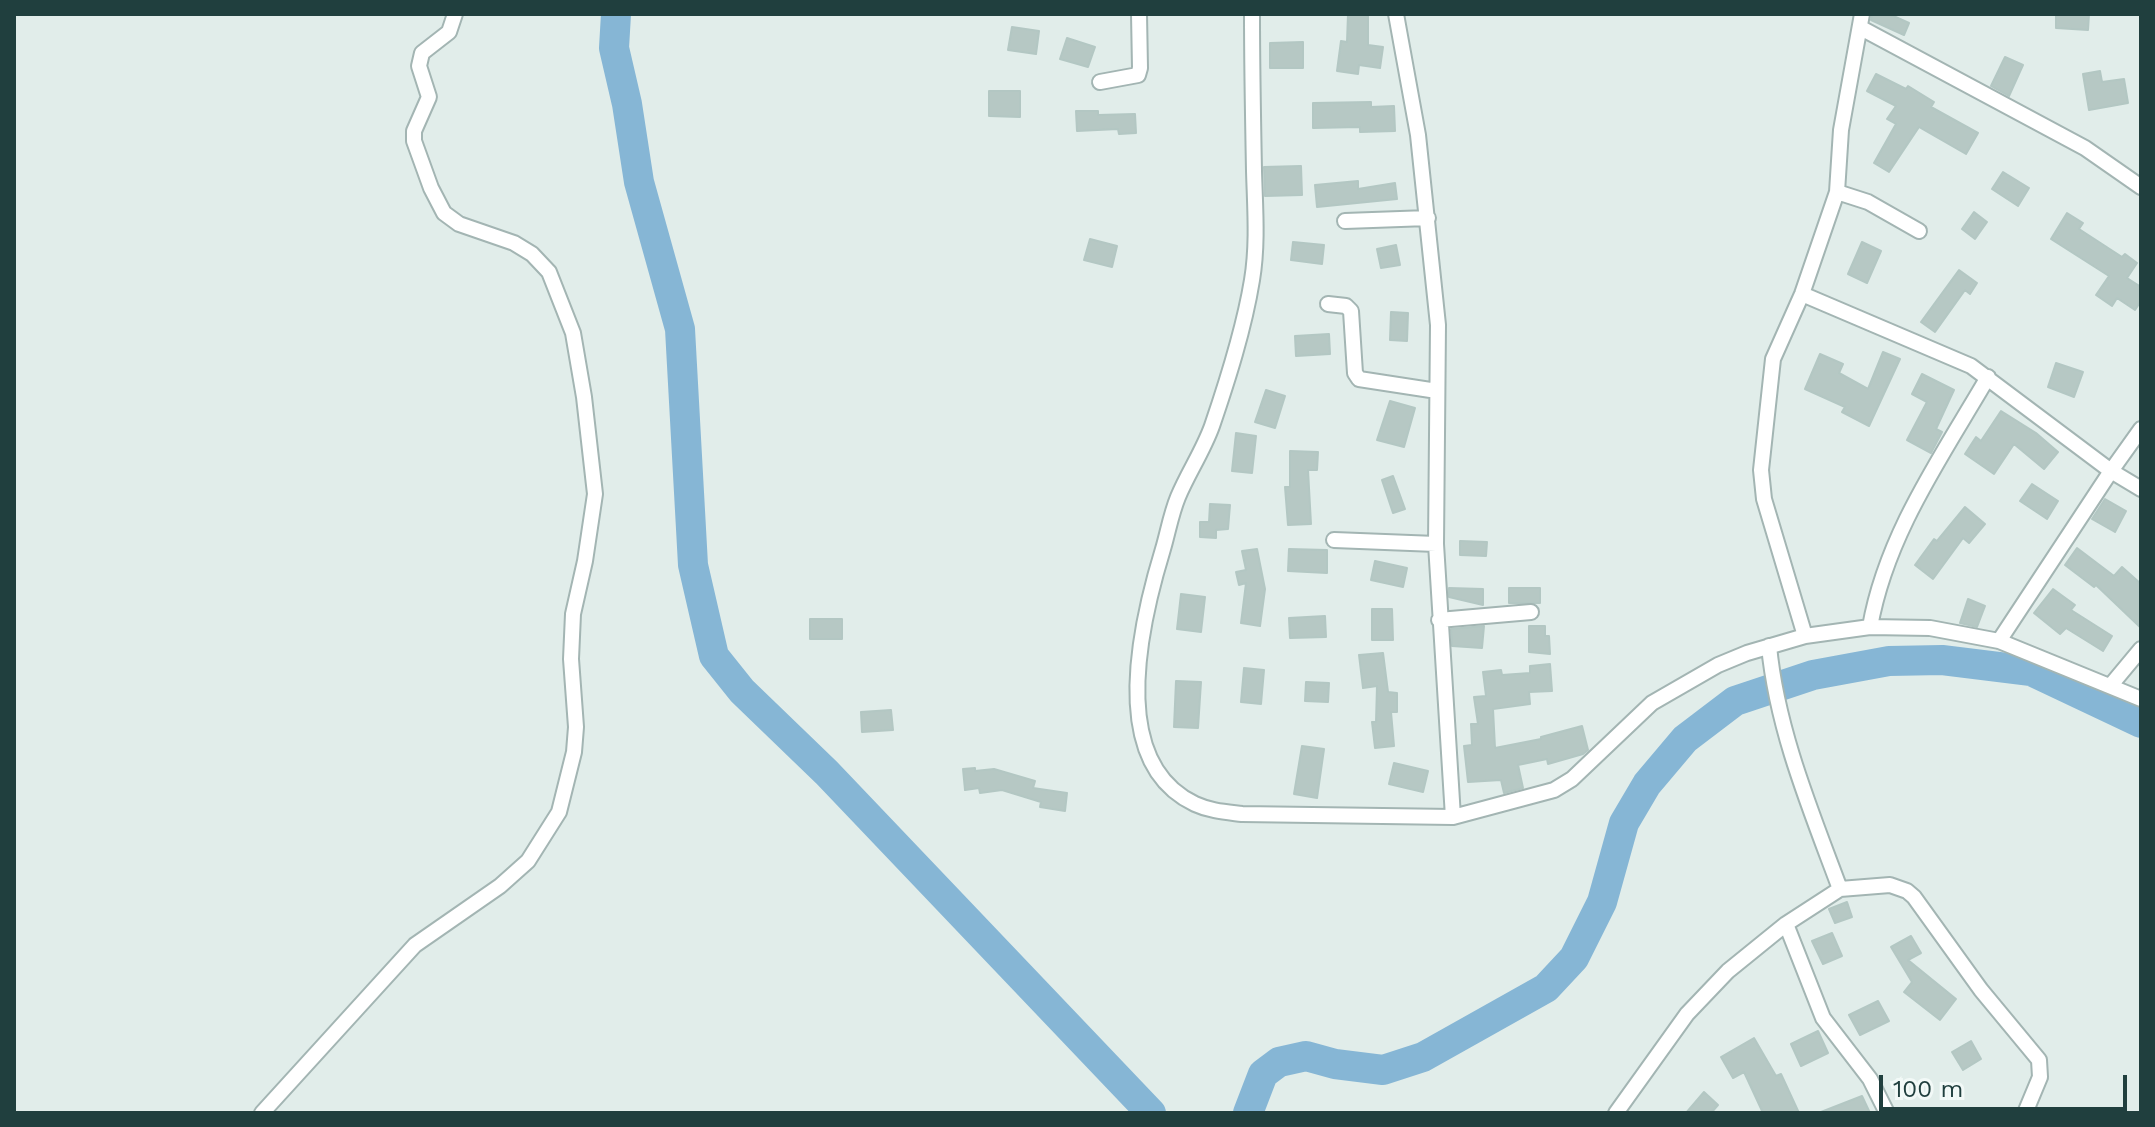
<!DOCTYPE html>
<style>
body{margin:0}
#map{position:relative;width:2155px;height:1127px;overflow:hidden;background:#e1edea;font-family:"Work Sans",sans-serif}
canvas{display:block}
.frame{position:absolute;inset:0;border:16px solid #203f3e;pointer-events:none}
.scale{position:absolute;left:1879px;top:1075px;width:248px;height:36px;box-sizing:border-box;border:4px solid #203f3e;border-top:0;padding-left:10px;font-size:24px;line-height:28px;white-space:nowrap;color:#203f3e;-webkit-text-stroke:6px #f2f9f7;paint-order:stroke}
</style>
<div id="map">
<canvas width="2155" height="1127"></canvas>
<div class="frame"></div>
<div class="scale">100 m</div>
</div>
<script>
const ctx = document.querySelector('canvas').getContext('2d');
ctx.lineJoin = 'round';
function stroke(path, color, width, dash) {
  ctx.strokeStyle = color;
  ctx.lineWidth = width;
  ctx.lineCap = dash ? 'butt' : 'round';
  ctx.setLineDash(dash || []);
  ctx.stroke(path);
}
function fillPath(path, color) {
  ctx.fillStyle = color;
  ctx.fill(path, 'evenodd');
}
const river = new Path2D(`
 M616,14L614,48L627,104L639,182L680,329L693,565L714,656L742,691L827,773L1151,1113
 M1248,1113L1263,1074L1279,1062L1306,1056L1335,1064L1383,1070L1423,1057L1546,988L1574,958L1602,902L1624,823L1647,784L1685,739L1735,701L1813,675L1889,661L1942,660L2031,671L2141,723`);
const building = new Path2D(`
 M1348,14H1368V45L1383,47L1380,68L1359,65L1358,74L1337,71L1341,41L1347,42Z
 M1872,14H1889L1909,23L1904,35L1871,20Z
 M2056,14H2089L2088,30L2056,28Z
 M1012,27L1039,31L1036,54L1008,50Z
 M1067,38L1095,47L1088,67L1060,59Z
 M1303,42V68H1270V43Z
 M2005,57L2023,65L2009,96L1991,86Z
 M2100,71L2102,82L2124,79L2128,103L2089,110L2083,74Z
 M1876,74L1906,89L1908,86L1934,102L1931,107L1978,133L1966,154L1919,127L1889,172L1874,163L1896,124L1887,119L1896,106L1867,91Z
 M989,91H1020V117L989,116Z
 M1371,102V107L1394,106L1395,131L1360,132V127L1313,128V103Z
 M1076,111H1098V115L1135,114L1136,133L1119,134L1118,129L1077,131Z
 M1301,166L1302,195L1265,196L1264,167Z
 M2003,172L2029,188L2018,206L1992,189Z
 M1358,181V189L1395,183L1397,199L1317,207L1315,185Z
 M1974,212L1987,222L1975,239L1962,229Z
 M2067,213L2083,223L2079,229L2122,257L2125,254L2137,263L2127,278L2141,287V301L2135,310L2117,298L2112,306L2096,295L2109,276L2051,239Z
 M1090,239L1117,246L1112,267L1084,260Z
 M1293,242L1324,245L1322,264L1291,260Z
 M1862,242L1881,251L1867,283L1848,274Z
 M1396,245L1400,265L1381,268L1377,249Z
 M1959,270L1977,283L1970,294L1965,290L1935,332L1921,322Z
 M1391,312L1408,313L1407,341L1390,340Z
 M1329,334L1330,354L1296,356L1295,336Z
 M1883,352L1900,359L1869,426L1842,412L1845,407L1805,389L1820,354L1843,364L1839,373L1868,389Z
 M2056,363L2083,372L2074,397L2048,387Z
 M1922,374L1954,390L1936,429L1942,432L1931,453L1907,440L1927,402L1912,394Z
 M1266,390L1285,396L1275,428L1255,422Z
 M1390,401L1415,408L1404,447L1377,440Z
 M2001,411L2036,433L2058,452L2044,469L2014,444L1994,474L1965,454L1976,437L1981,441Z
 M1236,433L1256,436L1252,473L1232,471Z
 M1290,451L1318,452L1317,470H1308L1311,524L1288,525L1285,487H1290Z
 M1393,476L1405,509L1393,513L1382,480Z
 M2032,484L2058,501L2047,519L2020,501Z
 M2105,499L2126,511L2115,532L2092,519Z
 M1210,504L1230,505L1228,529L1216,530V538L1200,537V522H1209Z
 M1965,507L1985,524L1969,543L1963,538L1933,579L1915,565L1934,539L1937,541Z
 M1460,541L1487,542L1486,556L1460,555Z
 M2077,548L2114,576L2122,567L2141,584V628L2096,585L2094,587L2065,565Z
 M1257,549L1265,589L1260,626L1241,623L1246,583L1239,585L1236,572L1246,570L1242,551Z
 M1289,549L1327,550V573L1288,571Z
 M1375,561L1407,568L1403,587L1371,580Z
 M1449,588L1483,589V605L1449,597Z
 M1509,588H1540V603H1509Z
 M2053,589L2075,605L2071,610L2112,636L2103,651L2066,628L2060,634L2034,613Z
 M1181,594L1205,597L1201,632L1177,629Z
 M1968,599L1985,606L1977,627L1960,623Z
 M1372,609H1392L1393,640H1372Z
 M1325,616L1326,637L1290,638L1289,618Z
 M810,619H842V639H810Z
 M1484,626L1482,648L1452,646L1451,629Z
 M1529,626H1545V636H1549L1550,654L1529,652Z
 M1383,653L1388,692L1397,693V712H1391L1394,746L1375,748L1372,722H1376L1377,686L1363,688L1359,655Z
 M1550,664L1552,691L1529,692L1530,704L1493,709L1495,748L1541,739V737L1582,726L1588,750L1583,754L1548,764L1547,759L1518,765L1523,788L1504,793L1501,780L1468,782L1464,746L1472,745L1471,724H1478L1474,697L1486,696L1483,672L1501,670L1502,675L1530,673V666Z
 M1244,668L1264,670L1261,704L1241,702Z
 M1176,681L1201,682L1198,728L1174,727Z
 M1306,682L1329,683L1328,702L1305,701Z
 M891,710L893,730L862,732L861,712Z
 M1302,746L1324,749L1317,798L1294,794Z
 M1394,763L1428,771L1423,792L1389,784Z
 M975,768V771L994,769L1035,781L1033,788L1067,793L1065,811L1040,807L1041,802L1002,790L980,793L979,788L965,790L963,769Z
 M1847,902L1852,917L1835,923L1829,909Z
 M1832,933L1842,956L1823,964L1812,941Z
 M1911,936L1921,953L1908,960L1956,999L1940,1020L1904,992L1912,982L1891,947Z
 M1878,1001L1889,1021L1860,1035L1849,1015Z
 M1818,1031L1828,1053L1801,1066L1791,1044Z
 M1754,1038L1776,1076L1781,1074L1799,1113H1763L1744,1072L1733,1078L1721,1057Z
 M1971,1041L1981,1059L1963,1070L1952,1052Z
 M1704,1092L1718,1105L1711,1113H1686Z
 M1862,1096L1870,1113H1821V1112Z`);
const street = new Path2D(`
 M1252,14C1252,66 1253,119 1254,171C1255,207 1258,244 1252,280C1244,329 1228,379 1212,426C1203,451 1188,473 1178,497C1171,514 1168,532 1163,549C1141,621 1106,762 1195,804C1210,811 1226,812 1242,814L1453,817L1554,790L1572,779L1652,703L1718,665L1747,653L1805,636L1870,627L1930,628L1999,641L2141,699
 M1396,14L1418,135L1438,325L1436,544L1453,817
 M1861,28L2085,148L2141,187
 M1100,82L1138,75L1140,68L1139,14
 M1837,192L1868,202L1919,231
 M1345,221L1428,218
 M1802,294L1971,366L2111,471L1999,641
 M1328,304L1346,306L1351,311L1355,373L1359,379L1437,391
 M2141,429L2111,471L2141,489
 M1334,540L1436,544
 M1439,620L1531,612
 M1870,627C1886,535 1942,456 1988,377
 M1805,636L1764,499L1761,470L1773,359L1802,294L1837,192L1841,130L1862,14
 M1769,646C1777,730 1811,811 1840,889
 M2111,685L2141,649
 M1786,924L1823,1018L1870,1079L1887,1113
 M262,1113L415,945L500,886L528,861L559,812L574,752L576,727L571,659L573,614L585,561L595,494L584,397L573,333L549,272L532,254L514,243L459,224L444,213L431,188L414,141V131L429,97L419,66L422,53L449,32L455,14
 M1616,1113L1687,1014L1728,971L1786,924L1840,889L1890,885L1907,891L1914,897L1981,990L2039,1060L2040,1077L2025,1113`);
stroke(river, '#86b6d5', 30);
fillPath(building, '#b6c8c4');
stroke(building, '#b3c7c3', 2);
stroke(street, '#a3b5b3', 18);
stroke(street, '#fff', 14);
</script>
